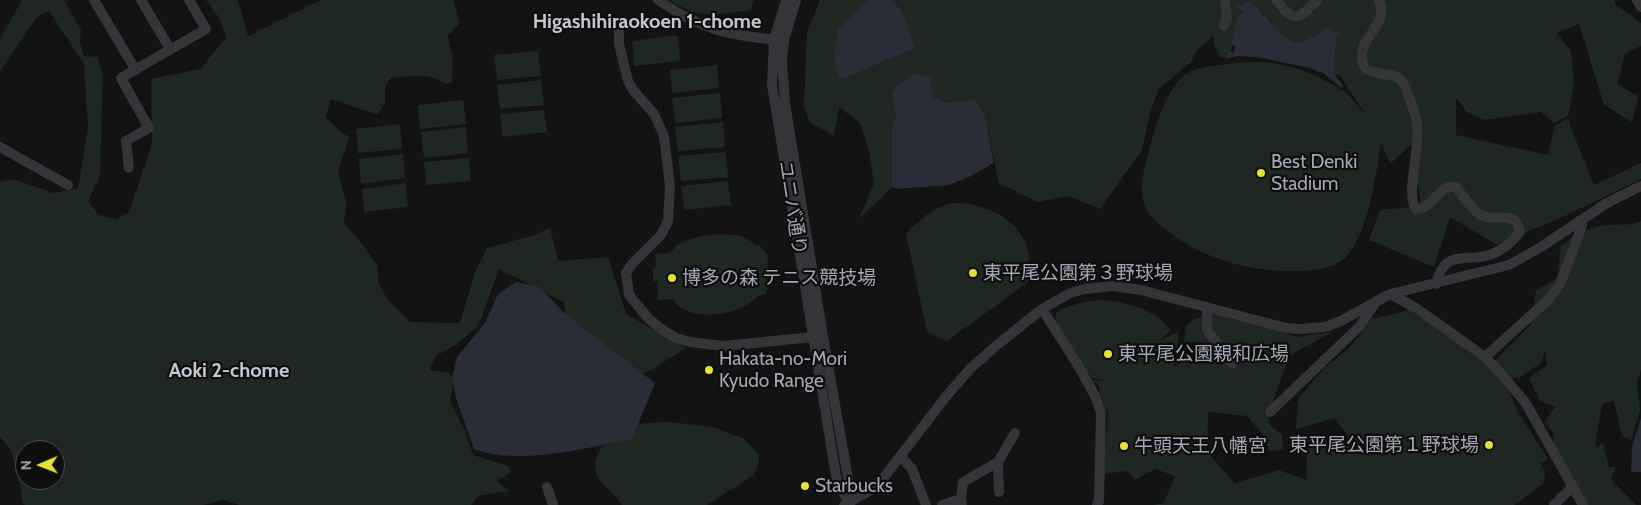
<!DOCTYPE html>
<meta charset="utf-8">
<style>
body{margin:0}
#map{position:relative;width:1641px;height:505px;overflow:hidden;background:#131314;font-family:Cabin,sans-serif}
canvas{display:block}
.north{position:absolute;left:15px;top:440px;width:50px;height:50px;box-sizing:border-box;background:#0e0e0f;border:1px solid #4a4a51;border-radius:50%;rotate:269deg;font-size:14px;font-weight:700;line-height:20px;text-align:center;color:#a5a5b4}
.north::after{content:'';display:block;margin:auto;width:18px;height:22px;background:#e8df36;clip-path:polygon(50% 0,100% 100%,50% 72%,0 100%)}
</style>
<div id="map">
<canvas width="1641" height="505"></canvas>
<div class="north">N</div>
</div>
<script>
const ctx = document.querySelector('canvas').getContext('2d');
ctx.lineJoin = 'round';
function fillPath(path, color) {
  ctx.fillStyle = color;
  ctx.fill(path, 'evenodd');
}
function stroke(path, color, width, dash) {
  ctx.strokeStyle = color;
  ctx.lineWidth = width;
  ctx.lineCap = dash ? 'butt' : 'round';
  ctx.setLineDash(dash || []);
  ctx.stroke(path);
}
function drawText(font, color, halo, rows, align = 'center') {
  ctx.font = font + ' Cabin,"Noto Sans JP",sans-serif';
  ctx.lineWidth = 4.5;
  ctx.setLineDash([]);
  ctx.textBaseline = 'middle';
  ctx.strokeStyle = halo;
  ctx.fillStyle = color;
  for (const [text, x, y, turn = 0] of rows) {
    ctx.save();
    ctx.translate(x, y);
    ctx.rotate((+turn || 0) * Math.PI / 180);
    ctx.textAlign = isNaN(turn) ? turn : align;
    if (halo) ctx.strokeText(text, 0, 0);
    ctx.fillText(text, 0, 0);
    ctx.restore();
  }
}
const green = new Path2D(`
 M22,0H64L81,30L80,42L84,56L97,57L103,74L100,176L88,201L99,215L116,219L129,212L152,144L151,79L200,69L226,38L220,19L206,0H238L248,36L320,0H453L455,4L459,24L448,35L449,45L453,57L452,82L446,84C427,72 412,76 391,78L385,85V103L378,115L331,99L326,117L341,132L349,137L338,172L346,202L344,223L359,240L377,265L378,282L388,300L410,322L460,323L475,272L487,248L535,235L550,228L558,261L608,257L626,314L686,348L646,373L599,375L563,346L565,303L499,269L479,325L458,343L436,356L429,370L449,373L454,382L450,401L466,433L473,455L509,466L511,472L497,481L509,491L478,496L471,505H240L223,500L204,505H25L23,503L17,470L10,449L0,437V182L13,179L53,193L78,188L88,127L84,64L49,11L37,17L0,71V39ZM25,450H55V480H25Z
 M670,0H754L750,10C717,14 700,21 670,0Z
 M820,0H868L866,1L840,79L846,78L915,48L902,10L891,0H1615V4L1641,23V46L1625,53L1617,84L1638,96L1632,122L1604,105L1579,24L1557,33L1571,51L1574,86L1568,116L1554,123L1541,112L1484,120L1467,112L1456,98V135L1548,155L1554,127L1567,118L1594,185L1641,163V179L1567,215L1497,245L1450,217L1434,267L1369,240L1380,210L1421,206L1412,144L1390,164L1381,143C1377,172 1367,237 1346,257C1333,270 1310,271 1292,271C1248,271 1204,259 1169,232C1160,225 1150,218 1146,208C1137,188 1146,162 1151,142C1157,122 1167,88 1185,75C1195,68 1209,66 1220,65C1234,63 1248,61 1262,62C1290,63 1323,77 1346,93C1354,99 1359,109 1366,115L1340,76L1331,72L1302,45L1238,24L1229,58L1220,57L1215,47L1213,36L1196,51L1191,62L1159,89L1150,112L1142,150L1100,209L1069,196L1037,202L999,183L985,115L945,103L932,96L892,95L896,114L892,130V187L859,219L874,183L869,151L860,123L839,107L834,136L809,122L804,105L807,32Z
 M678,35L680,61L634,66L632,41Z
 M538,51L541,76L497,80L494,55Z
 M717,65L719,88L672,93L670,70Z
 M541,80L544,105L500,109L497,85Z
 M720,93L722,118L675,123L672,98Z
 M463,100L466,124L420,129L418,105Z
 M544,110L547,132L503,137L500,114Z
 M723,122L725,147L678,151L675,127Z
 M400,124L402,149L358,153L356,129Z
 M466,127L468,153L424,158L421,132Z
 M726,152L728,177L681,181L678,156Z
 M403,154L405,178L361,184L359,159Z
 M469,158L471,181L426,185L424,162Z
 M728,181L731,205L684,210L681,186Z
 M406,183L408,207L364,212L362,189Z
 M952,203C979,202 1014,215 1025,242C1030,254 1031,267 1031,280L947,341L927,332L906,234C919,219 933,208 952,203Z
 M1641,221V370L1637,383L1640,410L1631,441L1622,436L1614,401L1602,404L1595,447L1603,444L1609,467H1616L1611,479L1636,505H1588L1554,456L1553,432L1544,422L1555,407L1540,401L1529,378L1547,365L1545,350L1541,363L1519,378L1503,377L1518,412L1548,459L1540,463L1545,471L1544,483L1514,505H1153L1164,503L1175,476L1155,469L1135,480L1128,471L1103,474L1108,414L1100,394L1099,385L1090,380L1106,381L1088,377L1056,326V313C1066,305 1088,301 1101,300C1121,300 1162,311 1170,331L1160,340L1179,332L1177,348L1171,354L1175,366L1204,352L1202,342H1184L1186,326L1194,319L1215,313L1224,315L1233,320L1255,322L1297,337L1332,332L1289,356L1268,417L1270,426L1282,435L1283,450L1269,451L1262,434L1247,416L1208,412L1207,452L1235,483L1279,470L1306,480L1308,438L1355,446L1335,418L1296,429L1298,399L1324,368L1349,348L1372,319L1410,310L1494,362L1532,323L1536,290L1558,278L1560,247C1574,234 1590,226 1610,225C1620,224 1632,226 1641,221Z
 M719,234C732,235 746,234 755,245H759L767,254L769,274H766L767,282H770L766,294C755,295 753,302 743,307C722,317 687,320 672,299L658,300L657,281H653V268L656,267L655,254L670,253C682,238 700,236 719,234Z
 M670,422L712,427L743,438L756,451L759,456V462L754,475L707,505H622C615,494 603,488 597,475C587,453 616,430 635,425C645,422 659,423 670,422Z`);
const water = new Path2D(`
 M868,0H891L902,10L915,48L846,78L840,79L834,62L838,29Z
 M1250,0L1251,4L1254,5C1263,15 1283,39 1295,43C1301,44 1306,40 1311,38C1317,35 1319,35 1323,29L1328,28L1335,32L1341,33L1336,36L1337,42L1335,48C1336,56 1332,67 1336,76C1338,80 1341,82 1343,86L1341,88L1325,74L1310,68L1256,57L1237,56L1224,59L1228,55L1229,52H1234L1235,46L1231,45L1237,19L1244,11L1236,8L1237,5L1240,6Z
 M914,74L931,77L932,96L945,103L974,100L985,115L994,163L967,178L949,185L898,189L892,187V130L896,114L892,95L897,86Z
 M516,282L540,287L564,313L655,383L632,439C584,448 521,466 474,449L456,398L452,378L457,357L485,323L498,294Z
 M1641,418V472H1631L1632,446Z`);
const minor = new Path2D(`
 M94,0L135,69
 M141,0L170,49
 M658,0C700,29 730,36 781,40
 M786,0L774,40L772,85L837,482L847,499
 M796,0L784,40L782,60L785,103L823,336L848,478L850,505
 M1276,0C1295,24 1298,20 1317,0
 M1379,0C1381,6 1383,13 1380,19C1374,33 1360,42 1362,60C1365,79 1390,70 1400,79C1406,84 1412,107 1415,114C1424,141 1404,193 1416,209C1435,208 1441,180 1457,188C1464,197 1471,209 1481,215C1496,223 1516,208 1520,232C1513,241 1503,250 1492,254C1469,264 1445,246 1436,284
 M1637,0L1641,7
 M1224,25L1227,19L1225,0
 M619,30V44L628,81L633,90L654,114L664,136L670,186L668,221L661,235L632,264L626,273L629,295L648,318L661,329L676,338L690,342L724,346L813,337
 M0,147L68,185
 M129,168L126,141L149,128L121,78L206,29L189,0
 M1390,294L1416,308L1485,357L1502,375L1525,402L1583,505
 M1207,307V330L1232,364
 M1042,309L1076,362L1095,396L1101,412L1099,501L1097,505
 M1485,357L1548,300L1560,284L1582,226L1579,221
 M1270,412L1360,326L1375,303
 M900,456L912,469L926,505
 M998,462L999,492
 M547,487L553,505
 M961,499L963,482L998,462L1015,433
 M844,505L871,490L885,476L948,394L971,368L997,345L1042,309L1070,293L1085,289L1113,286L1141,290L1286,328L1300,329L1325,327L1341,321L1390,294L1509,265L1541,247L1607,203L1641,186
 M942,505L961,499L962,504
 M1554,505L1573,486`);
const markers = [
 [1261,173,5,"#e8df36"],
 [973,273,5,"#e8df36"],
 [672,278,5,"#e8df36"],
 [1108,354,5,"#e8df36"],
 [709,370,5,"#e8df36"],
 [1489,445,5,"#e8df36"],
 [1124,446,5,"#e8df36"],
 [805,486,5,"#e8df36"]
];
const poiNames = [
 ["Best Denki",1271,162],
 ["Stadium",1271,184],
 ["東平尾公園第３野球場",983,273],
 ["博多の森 テニス競技場",682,278],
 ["東平尾公園親和広場",1118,354],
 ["Hakata-no-Mori",719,359],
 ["Kyudo Range",719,381],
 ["東平尾公園第１野球場",1479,445,"right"],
 ["牛頭天王八幡宮",1134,446],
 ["Starbucks",815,486]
];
const streetNames = [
 ["ユニバ通り",792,208,81]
];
const neighbourhoodNames = [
 ["Higashihiraokoen 1-chome",647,22],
 ["Aoki 2-chome",229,371]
];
fillPath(green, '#1f2722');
fillPath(water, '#2a2d37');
stroke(minor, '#343439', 10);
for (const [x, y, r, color] of markers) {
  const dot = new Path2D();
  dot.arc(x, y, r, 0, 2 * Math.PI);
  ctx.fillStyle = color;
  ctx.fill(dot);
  stroke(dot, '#0e0e0f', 2);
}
drawText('19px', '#a5a5b4', '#0e0e0f', poiNames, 'left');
drawText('19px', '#a5a5b4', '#0e0e0f', streetNames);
drawText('bold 20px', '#c6c6d0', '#0e0e0f', neighbourhoodNames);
</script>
